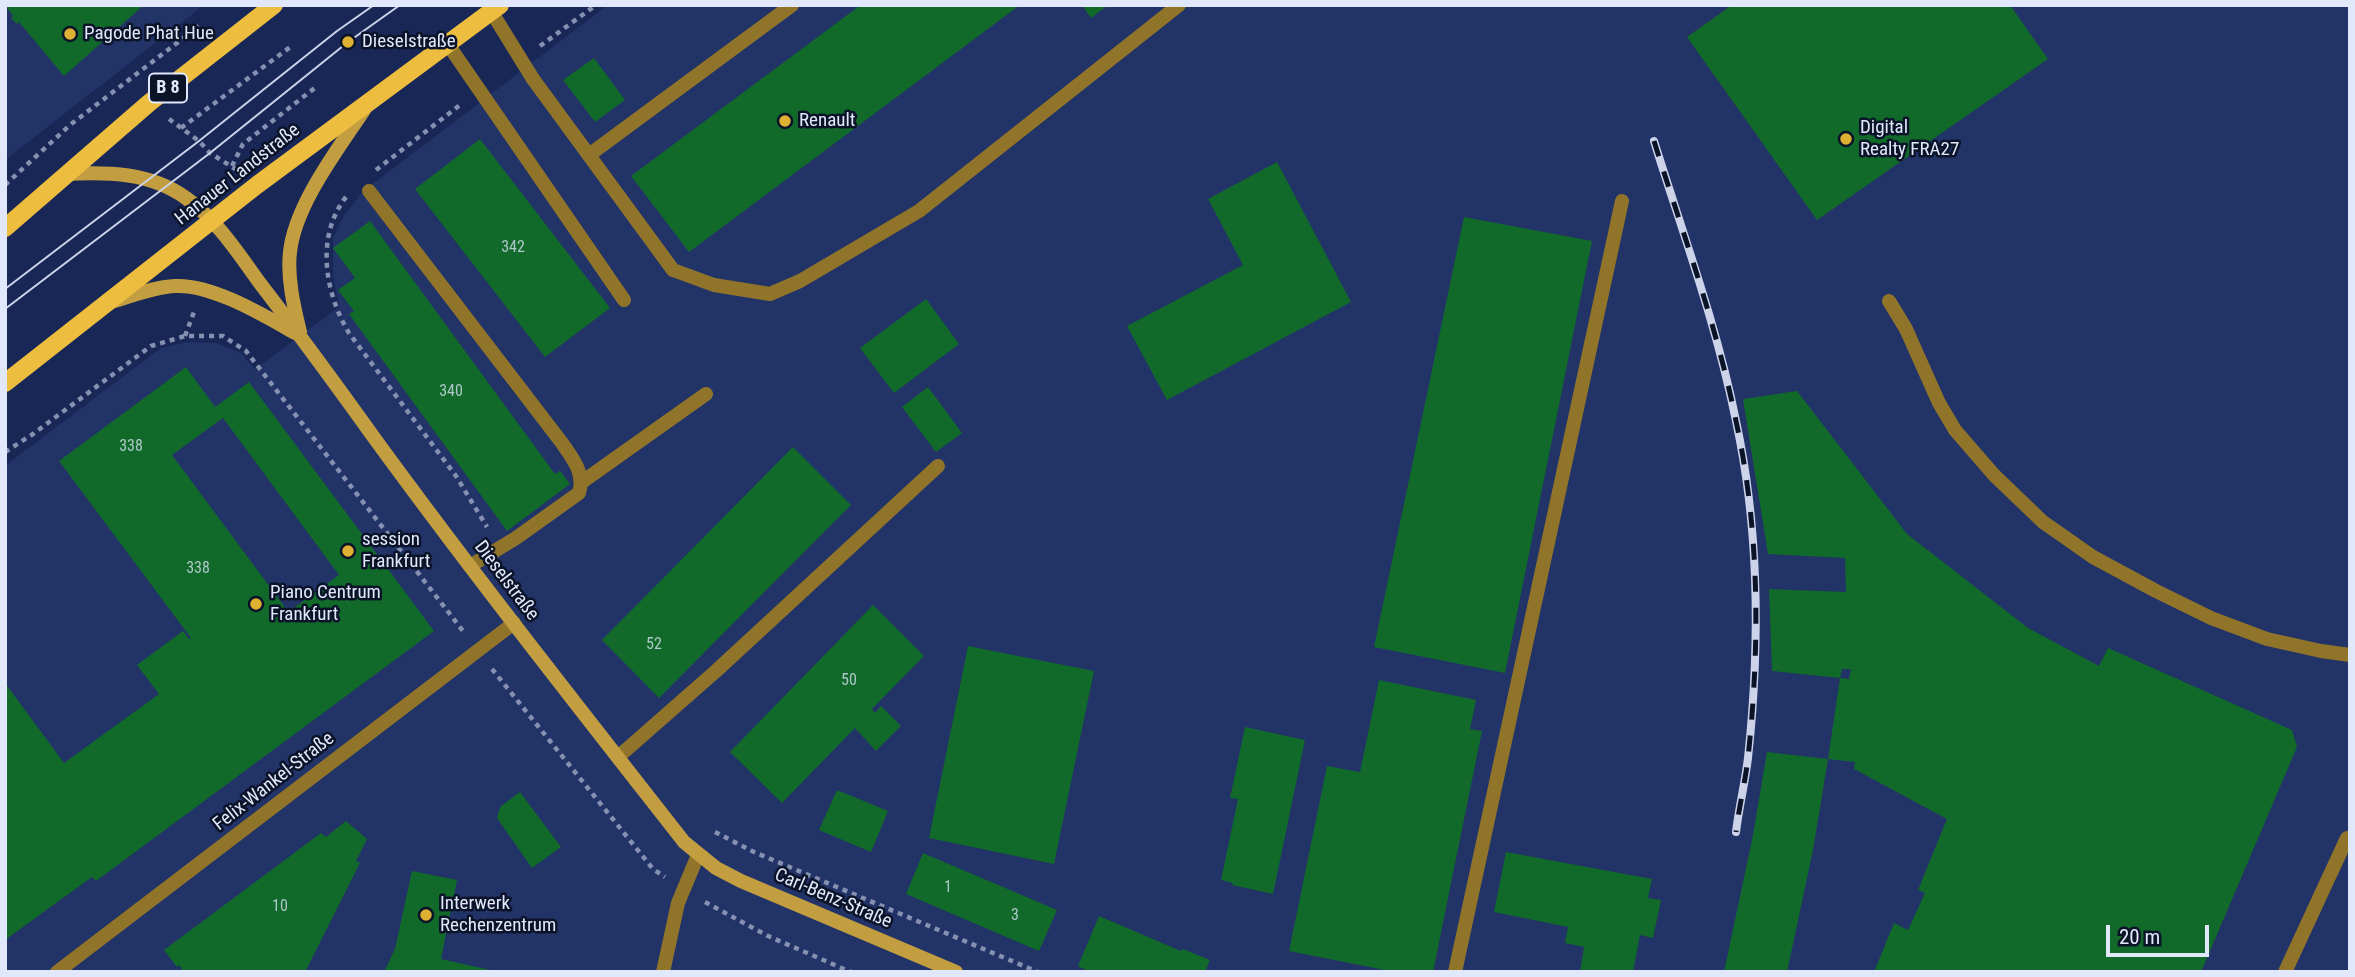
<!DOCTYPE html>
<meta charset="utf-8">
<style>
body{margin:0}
#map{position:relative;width:2355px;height:977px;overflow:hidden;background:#192757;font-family:"Roboto Condensed",sans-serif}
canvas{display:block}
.frame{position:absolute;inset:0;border:7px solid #e1e8fb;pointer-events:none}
.scale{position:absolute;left:2106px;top:925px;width:103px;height:32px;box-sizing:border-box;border:4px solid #e1e8fb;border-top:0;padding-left:9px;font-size:21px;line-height:24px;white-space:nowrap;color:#e1e8fb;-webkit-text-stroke:5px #0b1328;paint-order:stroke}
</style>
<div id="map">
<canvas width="2355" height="977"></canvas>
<div class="frame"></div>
<div class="scale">20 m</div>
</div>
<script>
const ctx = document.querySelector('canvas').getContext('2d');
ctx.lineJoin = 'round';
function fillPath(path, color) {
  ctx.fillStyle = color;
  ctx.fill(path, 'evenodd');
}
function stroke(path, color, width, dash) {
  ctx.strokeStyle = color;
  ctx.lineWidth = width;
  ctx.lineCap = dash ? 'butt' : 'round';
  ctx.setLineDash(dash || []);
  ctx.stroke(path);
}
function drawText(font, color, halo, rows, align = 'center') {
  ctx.font = font + ' "Roboto Condensed",sans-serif';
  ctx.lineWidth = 5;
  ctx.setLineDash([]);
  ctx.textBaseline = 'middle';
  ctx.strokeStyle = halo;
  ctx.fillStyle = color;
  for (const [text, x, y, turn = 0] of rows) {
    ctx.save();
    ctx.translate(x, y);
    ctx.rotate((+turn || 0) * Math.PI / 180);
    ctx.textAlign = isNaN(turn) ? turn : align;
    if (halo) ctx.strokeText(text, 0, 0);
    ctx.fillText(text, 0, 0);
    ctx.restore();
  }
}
const built = new Path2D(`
 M5,5H204L5,160Z
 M608,5H2350V972H5V466L161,348L189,342L216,343L241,353L255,369L339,307L333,275V238L344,216L362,192Z`);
const building = new Path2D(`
 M5,5H144L64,76L19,22L17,24L11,18L13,16Z
 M857,5H1020L689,252L631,176L858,7Z
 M1082,5H1108L1091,18Z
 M1732,5H2010L2048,59L1817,220L1687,37Z
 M594,58L625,100L595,122L563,80Z
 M480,139L610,308L545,357L415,189Z
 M1277,162L1351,302L1167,400L1127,326L1243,265L1208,199Z
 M1464,217L1592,241L1505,673L1374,647Z
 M370,221L555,474L560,471L570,484L507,531L349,314L354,311L338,290L355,278L333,248Z
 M926,299L959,344L894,393L860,348Z
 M186,367L215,407L249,382L434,631L96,881L92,877L5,940V683L64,763L159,694L137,665L183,631L189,639L191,638L59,461ZM223,418L339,575L291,610L290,608L287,610L172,455Z
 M928,387L962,433L936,452L902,407Z
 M1797,391L1907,534L2028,628L2099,666L2108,648L2292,730L2297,747L2201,972H1874L1894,923L1908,930L1925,893L1918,890L1947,819L1854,769L1855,762L1828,759L1840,678L1849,679L1851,669H1842L1840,678L1772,671L1769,589L1846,592L1845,558L1768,554L1743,399Z
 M793,447L851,505L659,698L602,640Z
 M873,605L924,656L872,709L875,713L881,706L901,726L876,751L855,728L782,803L730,752Z
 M968,646L1094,671L1054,864L929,838Z
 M1379,680L1476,700L1470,729L1482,731L1433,972H1395L1289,951L1327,766L1360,772Z
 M1245,727L1305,740L1273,894L1232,885L1233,883L1221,880L1238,799L1230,798Z
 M1767,752L1828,759L1813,850L1787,972H1724L1753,835Z
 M837,790L888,811L871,852L819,830Z
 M520,792L561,847L532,868L497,818L500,807Z
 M346,821L367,839L356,861L360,863L305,972H178L182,969L179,965L177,967L164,950L321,833L326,837Z
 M1506,852L1652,879L1648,898L1661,900L1653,938L1640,935L1633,972H1580L1584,947L1565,943L1568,927L1494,912Z
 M923,853L1057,910L1039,951L906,894Z
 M412,871L457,880L441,959L499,972H384L395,949Z
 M1099,916L1181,951L1183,949L1210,960L1205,972H1090L1078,966Z`);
const path = new Path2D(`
 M540,46L596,5
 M169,119L199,141L210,153L237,170
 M181,128L293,45
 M232,166L243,144L316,87
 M376,170L460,105
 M5,185L70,125L199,26
 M346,197C315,237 325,293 349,333L456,476L487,527
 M185,336L194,312
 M5,452L33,434L151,346L185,336H223L246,351L463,631
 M492,669L653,869L665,877
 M715,832L754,852L1038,972
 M705,902L768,936L851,972`);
const lane = new Path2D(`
 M491,11L533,79L673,270L714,285L770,294L800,281L919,211L1179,5
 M447,43L624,300
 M589,155L792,5
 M369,191L562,443C573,459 585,473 579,493L516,538L470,566
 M1889,301L1906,329L1939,403L1955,430L1994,475L2043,522L2093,557L2156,591L2211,618L2267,639L2321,651L2350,655
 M582,482L706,394
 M618,757L716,671L938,466
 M1455,972L1622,201
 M2285,972L2347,838`);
const street = new Path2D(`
 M57,972L514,623
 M663,972L678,903L698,855`);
const secondary = new Path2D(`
 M65,174C108,172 150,172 186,198C216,219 238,253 259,282C299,334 337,386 375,439C475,576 580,709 684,842L716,868L741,881L956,972
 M111,302C132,296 153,287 175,286C212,284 263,315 295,333
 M300,332C294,307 287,278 290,252C295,205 338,149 364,110`);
const primary = new Path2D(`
 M5,228L149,103L274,5
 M5,383L257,185L500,5`);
const tram = new Path2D(`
 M5,289L199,141L337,31L374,5
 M5,309L210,153L348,42L400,5`);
const rail = new Path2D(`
 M1654,141C1683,234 1717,326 1736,421C1760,532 1760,646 1748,758C1745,783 1739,807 1736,832`);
const markers = [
 [70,34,7,"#deb133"],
 [348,42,7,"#deb133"],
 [785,121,7,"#deb133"],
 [1846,139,7,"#deb133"],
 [348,551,7,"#deb133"],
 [256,604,7,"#deb133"],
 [426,915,7,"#deb133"]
];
const numberNames = [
 ["342",513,248],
 ["340",451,392],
 ["338",131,447],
 ["338",198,569],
 ["52",654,645],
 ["50",849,681],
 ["1",948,888],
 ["10",280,907],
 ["3",1015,916]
];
const shields = [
 [168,88,38]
];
const shieldNames = [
 ["B 8",168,88]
];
const poiNames = [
 ["Pagode Phat Hue",84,34],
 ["Dieselstraße",362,42],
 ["Renault",799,121],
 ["Digital",1860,128],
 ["Realty FRA27",1860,150],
 ["session",362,540],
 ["Frankfurt",362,562],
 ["Piano Centrum",270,593],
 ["Frankfurt",270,615],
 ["Interwerk",440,904],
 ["Rechenzentrum",440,926]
];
const streetNames = [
 ["Hanauer Landstraße",238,175,-38],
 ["Dieselstraße",506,581,53],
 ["Felix-Wankel-Straße",274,782,-38],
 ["Carl-Benz-Straße",833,899,23]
];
fillPath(built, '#223368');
fillPath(building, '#116a2a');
stroke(path, '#8691b1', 4.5, [5, 5]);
stroke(lane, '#907429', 14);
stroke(street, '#907429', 14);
stroke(secondary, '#c29e41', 14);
stroke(primary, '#ecbd3e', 18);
stroke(tram, '#cdd4ea', 2);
stroke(rail, '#cdd4ea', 8);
stroke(rail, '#0b1328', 5, [16]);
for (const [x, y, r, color] of markers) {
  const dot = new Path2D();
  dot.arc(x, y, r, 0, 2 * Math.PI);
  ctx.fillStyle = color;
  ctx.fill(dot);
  stroke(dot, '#0b1328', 2.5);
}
drawText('16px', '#adc8c7', null, numberNames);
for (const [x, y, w] of shields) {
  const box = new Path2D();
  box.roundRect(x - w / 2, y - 14.5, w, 29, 5);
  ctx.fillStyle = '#0b1328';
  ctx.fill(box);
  stroke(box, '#e1e8fb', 2);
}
drawText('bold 18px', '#e1e8fb', null, shieldNames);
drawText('19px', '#e1e8fb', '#0b1328', poiNames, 'left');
drawText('19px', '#e1e8fb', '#0b1328', streetNames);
</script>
